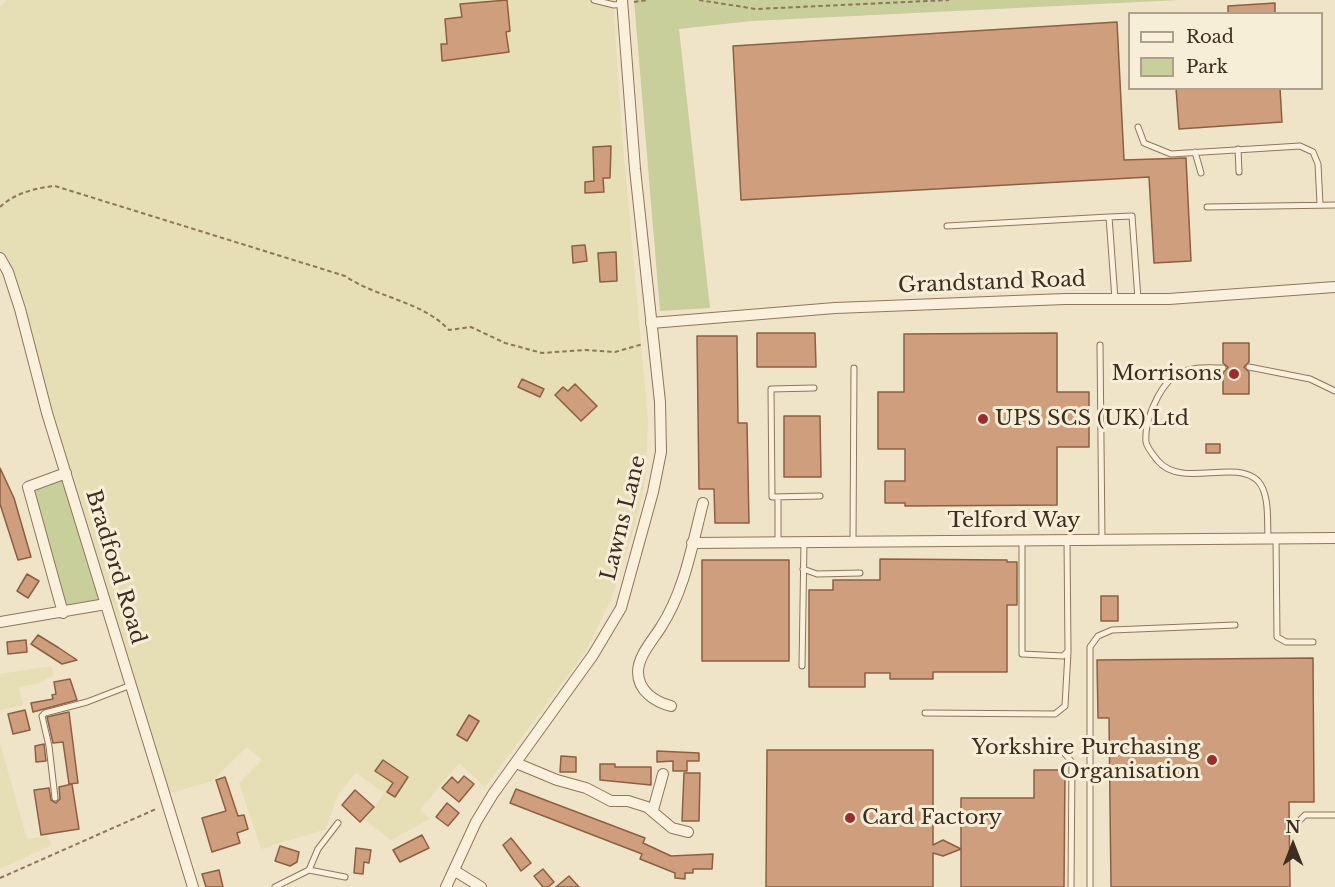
<!DOCTYPE html>
<style>
body{margin:0}
#map{position:relative;width:1335px;height:887px;overflow:hidden;background:#f0e4c8;font-family:"Libre Baskerville",serif}
canvas{display:block}
.legend{position:absolute;left:1128px;top:12px;width:195px;height:78px;box-sizing:border-box;background:#f7eed8;border:2px solid #ada18e;margin:0;padding:8px 10px;list-style:none;font-size:18px;color:#3d2e20}
.legend li{display:flex;align-items:center;gap:12px;height:30px}
.legend b{width:30px;border:2px solid #ada18e}
.north{position:absolute;left:1263px;top:815px;width:60px;height:60px;-webkit-text-stroke:4px #f7eed8;paint-order:stroke;rotate:0deg;font-size:16px;font-weight:700;line-height:24px;text-align:center;color:#3d2e20}
.north::after{content:'';display:block;margin:auto;width:21px;height:27px;background:#3d2e20;clip-path:polygon(50% 0,100% 100%,50% 72%,0 100%)}
</style>
<div id="map">
<canvas width="1335" height="887"></canvas>
<ul class="legend">
<li><b style="height:8px;background:#faf1dc"></b>Road</li>
<li><b style="height:16px;background:#c9cf9b"></b>Park</li>
</ul>
<div class="north">N</div>
</div>
<script>
const ctx = document.querySelector('canvas').getContext('2d');
ctx.lineJoin = 'round';
function fillPath(path, color) {
  ctx.fillStyle = color;
  ctx.fill(path, 'evenodd');
}
function stroke(path, color, width, dash) {
  ctx.strokeStyle = color;
  ctx.lineWidth = width;
  ctx.lineCap = dash ? 'butt' : 'round';
  ctx.setLineDash(dash || []);
  ctx.stroke(path);
}
function drawText(font, color, halo, rows, align = 'center') {
  ctx.font = font + ' "Libre Baskerville",serif';
  ctx.lineWidth = 6;
  ctx.setLineDash([]);
  ctx.textBaseline = 'middle';
  ctx.strokeStyle = halo;
  ctx.fillStyle = color;
  for (const [text, x, y, turn = 0] of rows) {
    ctx.save();
    ctx.translate(x, y);
    ctx.rotate((+turn || 0) * Math.PI / 180);
    ctx.textAlign = isNaN(turn) ? turn : align;
    if (halo) ctx.strokeText(text, 0, 0);
    ctx.fillText(text, 0, 0);
    ctx.restore();
  }
}
const farmland = new Path2D(`
 M7,0H613L622,133L648,421L645,483L634,529L612,597L586,651L485,787L459,763L420,810L430,819L391,840L365,820L384,793L356,773L338,794L326,829L261,849L239,783L262,760L247,747L212,781L164,795L0,258V6Z
 M51,666L54,675L37,684L19,687L23,705L0,710V674Z
 M0,743L27,839L47,836L52,845L0,869Z`);
const green = new Path2D(`
 M634,0H1180L752,21L679,29L710,308L660,311Z
 M66,473L106,604L63,613L28,487Z`);
const building = new Path2D(`
 M507,0L510,31L506,32L509,52L442,61L441,44H447L445,19L462,17L460,4Z
 M1275,3V14H1228V6Z
 M1117,22L1124,160L1186,158L1191,261L1154,263L1149,177L741,200L733,46Z
 M1176,88H1280L1282,122L1179,129Z
 M611,146L610,178H603L604,192L585,193V182L594,181L593,147Z
 M585,245L587,261L573,263L572,246Z
 M616,252L617,281L600,282L598,253Z
 M757,333H815L816,367H757Z
 M1057,333V392H1089V447H1057V505L905,506V503H885V481H905V449H878V392H904V334Z
 M697,336H737L738,423H747L749,523H715L714,489H699Z
 M1223,343H1249V362L1244,367L1249,372V394H1223V373L1228,367L1223,363Z
 M522,379L544,389L540,397L518,387Z
 M575,384L597,406L581,421L555,395L563,387L568,391Z
 M784,416H820L821,477H784Z
 M1206,444H1220V453H1206Z
 M0,468L14,498L31,557L18,560L0,504Z
 M880,559L1007,560V562H1017V605H1007V672H933V679H890V673H865V687H809V590H833V580H880Z
 M702,560H789V661H702Z
 M27,574L39,581L28,598L17,591Z
 M1101,596H1118V621H1101Z
 M38,635L59,648L77,660L62,664L31,644Z
 M26,640L27,652L8,654L7,642Z
 M1313,658L1314,802H1289L1290,887H1111L1109,718H1098L1097,660Z
 M70,679L77,700L33,712L31,703L53,699L52,695L56,694L54,682Z
 M25,710L30,730L13,734L8,714Z
 M69,712L78,783L69,784L63,742L53,743L47,717Z
 M469,715L479,721L467,741L457,735Z
 M44,744L46,761L36,762L35,746Z
 M767,750H933V845L943,840L961,849V798H1034V770H1065L1064,887H961V849L943,856L933,853V887H766Z
 M657,751L699,753V761H687V771H673V761L657,762Z
 M561,756L576,757V772H560Z
 M383,760L408,777L395,797L387,792L393,783L375,771Z
 M600,764H615V767H651V785L600,780Z
 M684,773H700L699,821H682Z
 M464,776L474,784L459,802L442,788L452,777L458,783Z
 M225,777L238,816L244,815L248,829L237,833L240,843L212,852L202,818L226,811L216,780Z
 M72,784L79,829L41,835L34,790L49,788L51,800L56,803L60,799L59,787Z
 M516,789L645,838L643,843L671,856L713,854L712,869H693V873H685V879L675,878V873L640,859L642,854L510,803Z
 M355,790L374,807L360,822L342,805Z
 M447,803L459,813L448,826L436,817Z
 M422,835L429,848L400,862L393,850Z
 M511,838L531,863L521,871L503,845Z
 M280,846L299,852L297,862L290,866L275,861Z
 M356,848L371,850L369,863L364,862L363,874L354,873Z
 M543,869L554,882L548,887H543L534,876Z
 M219,870L223,887H206L202,874Z
 M569,876L579,887H556Z`);
const path = new Path2D(`
 M699,0L756,9L949,0
 M634,2L648,0
 M0,207C15,193 35,188 55,186L345,276C377,298 422,301 449,330L471,327L505,343L542,353L585,350L615,352L643,344
 M0,878L156,809`);
const lane = new Path2D(`
 M594,0L614,5L622,4
 M1138,127L1144,143L1171,154L1300,146L1313,152L1318,164L1320,204
 M1238,149L1239,172
 M1195,152L1201,173
 M1207,207L1335,205
 M1109,217L1132,216L1138,299
 M947,226L1109,217L1115,299
 M1100,345L1102,540
 M1249,367L1310,379L1335,391
 M1223,368C1207,368 1188,366 1174,376C1158,389 1144,422 1146,442C1147,448 1154,456 1158,461C1182,489 1235,458 1258,481C1270,494 1267,522 1268,538
 M814,388L771,389L772,497L820,496
 M778,497V542
 M1276,538L1277,637L1286,642H1313
 M1022,540V654L1063,656L1068,651L1067,540
 M853,541L854,368
 M803,569L817,574L860,573
 M802,666L804,542
 M925,713L1055,714L1065,706L1068,652
 M984,748L1058,746L1072,762L1071,887
 M55,798L49,746L42,716L45,713L87,702L131,685
 M1301,819L1305,815H1335
 M309,870L345,877
 M275,887L309,870L318,849L338,823
 M1090,887V647L1098,636L1112,630L1235,625`);
const street = new Path2D(`
 M0,258L8,272L20,309L47,413L193,887
 M651,323L835,308L1065,299H1169L1335,287
 M692,543L1335,538
 M63,613L28,487L66,473
 M0,622L106,604
 M671,706C655,702 638,691 638,672C638,656 653,640 661,627C685,590 692,545 703,503
 M516,763L557,780L586,788L611,801H628L647,807L672,828L688,832
 M653,810L663,774
 M455,871L481,887
 M446,887L476,822L493,794L593,655L621,608L653,492L661,452L660,402L635,169L622,0`);
const markers = [
 [1234,374,6,"#9e2a2b"],
 [983,419,6,"#9e2a2b"],
 [1212,760,6,"#9e2a2b"],
 [850,818,6,"#9e2a2b"]
];
const streetNames = [
 ["Grandstand Road",992,283,-2],
 ["Lawns Lane",624,518,-76],
 ["Telford Way",1014,521],
 ["Bradford Road",115,567,73]
];
const poiNames = [
 ["Morrisons",1222,374],
 ["UPS SCS (UK) Ltd",995,419,"left"],
 ["Yorkshire Purchasing",1200,748],
 ["Organisation",1200,772],
 ["Card Factory",862,818,"left"]
];
fillPath(farmland, '#e6deb5');
fillPath(green, '#c9cf9b');
fillPath(building, '#cf9f7d');
stroke(building, '#8d5f41', 1.5);
stroke(lane, '#8d765c', 7);
stroke(street, '#8d765c', 12);
stroke(path, '#8d765c', 2, [4.5, 3]);
stroke(lane, '#faf1dc', 5);
stroke(street, '#faf1dc', 10);
for (const [x, y, r, color] of markers) {
  const dot = new Path2D();
  dot.arc(x, y, r, 0, 2 * Math.PI);
  ctx.fillStyle = color;
  ctx.fill(dot);
  stroke(dot, '#f7eed8', 2);
}
drawText('21px', '#3d2e20', '#f7eed8', streetNames);
drawText('21px', '#3d2e20', '#f7eed8', poiNames, 'right');
</script>
